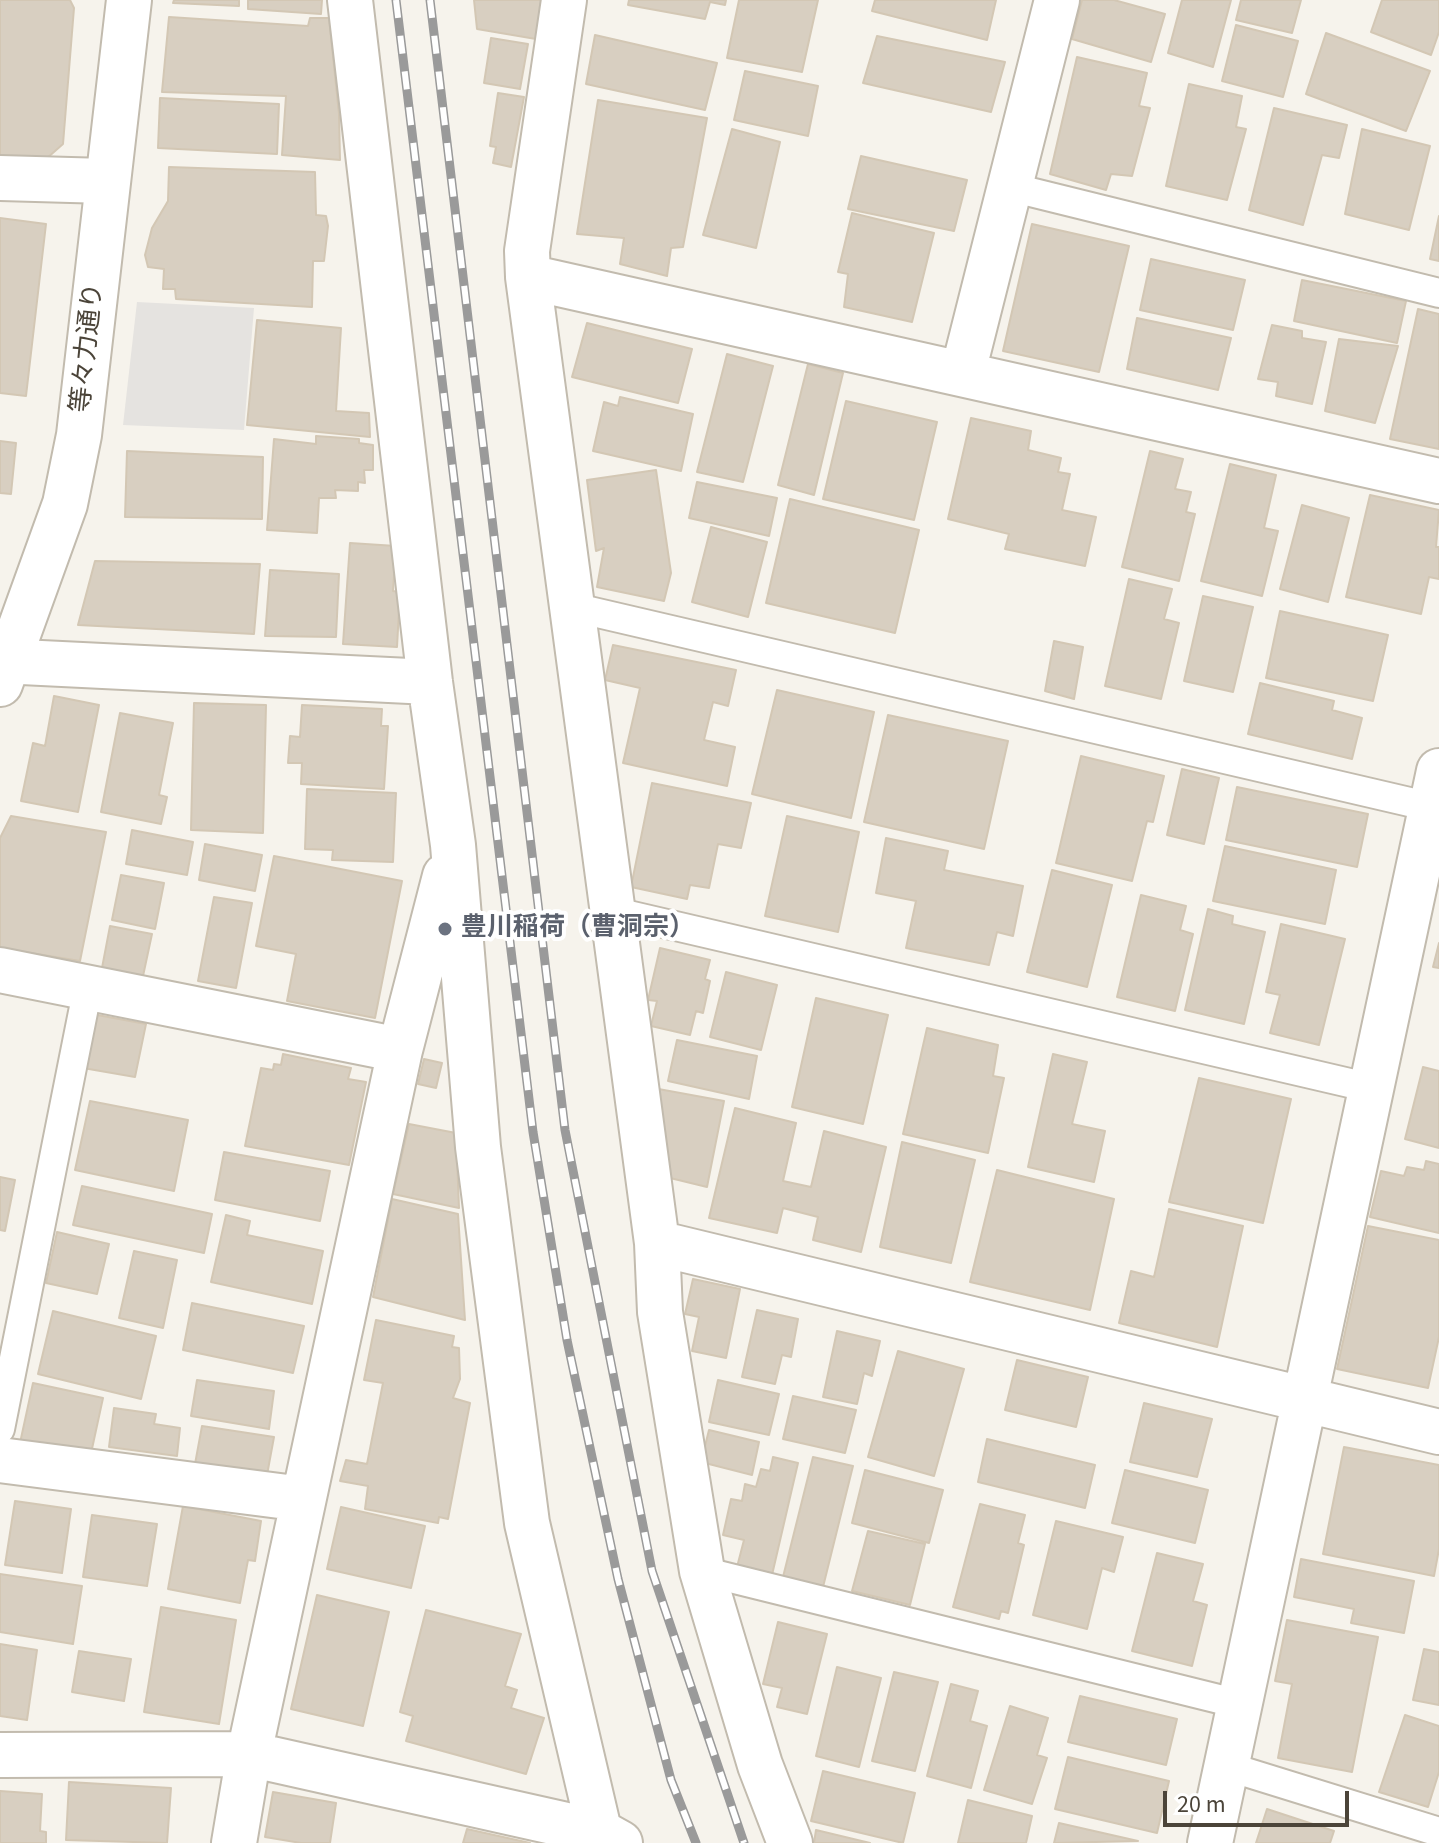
<!DOCTYPE html>
<meta charset="utf-8">
<style>
body{margin:0}
#map{position:relative;width:1439px;height:1843px;overflow:hidden;background:#f6f3ec;font-family:"Source Sans 3",sans-serif}
canvas{display:block}
.scale{position:absolute;left:1163px;top:1791px;width:186px;height:36px;box-sizing:border-box;border:4px solid #4b4439;border-top:0;padding-left:10px;font-size:24px;line-height:28px;white-space:nowrap;color:#4b4439;-webkit-text-stroke:6px #fff;paint-order:stroke}
</style>
<div id="map">
<canvas width="1439" height="1843"></canvas>
<div class="scale">20 m</div>
</div>
<script>
const ctx = document.querySelector('canvas').getContext('2d');
ctx.lineJoin = 'round';
function fillPath(path, color) {
  ctx.fillStyle = color;
  ctx.fill(path, 'evenodd');
}
function stroke(path, color, width, dash) {
  ctx.strokeStyle = color;
  ctx.lineWidth = width;
  ctx.lineCap = dash ? 'butt' : 'round';
  ctx.setLineDash(dash || []);
  ctx.stroke(path);
}
function drawText(font, color, halo, rows, align = 'center') {
  ctx.font = font + ' "Source Sans 3","Noto Sans JP",sans-serif';
  ctx.lineWidth = 8;
  ctx.setLineDash([]);
  ctx.textBaseline = 'middle';
  ctx.strokeStyle = halo;
  ctx.fillStyle = color;
  for (const [text, x, y, turn = 0] of rows) {
    ctx.save();
    ctx.translate(x, y);
    ctx.rotate((+turn || 0) * Math.PI / 180);
    ctx.textAlign = isNaN(turn) ? turn : align;
    if (halo) ctx.strokeText(text, 0, 0);
    ctx.fillText(text, 0, 0);
    ctx.restore();
  }
}
const parking = new Path2D(`
 M137,302L254,308L244,430L123,425Z`);
const building = new Path2D(`
 M0,0H70L74,8L63,144L46,159L0,157Z
 M174,0H239V6L173,3Z
 M248,0H322L321,14L248,9Z
 M474,0H544L536,39L477,29Z
 M629,0H726L725,5L710,2L705,19L628,5Z
 M739,0H818L802,72L727,58Z
 M875,0H996L987,40L872,11Z
 M1082,0H1114L1165,14L1151,62L1072,39Z
 M1182,0H1231L1213,67L1168,53Z
 M1241,0H1301L1292,33L1236,20Z
 M1382,0H1439V32L1431,55L1371,32Z
 M169,17L308,26L310,18H329L339,114L340,160L282,155L286,96L162,92Z
 M1236,25L1298,41L1283,97L1222,81Z
 M1326,33L1430,71L1406,131L1306,94Z
 M595,35L717,63L705,110L586,84Z
 M877,36L1005,62L991,112L863,83Z
 M491,38L528,44L520,89L484,83Z
 M1077,57L1147,73L1139,106L1150,108L1132,176L1111,174L1106,190L1050,174Z
 M745,71L818,86L808,136L734,120Z
 M1189,84L1242,96L1236,127L1246,129L1227,200L1166,186Z
 M498,93L524,97L511,167L493,163L496,147L490,146Z
 M160,98L279,104L277,154L158,148Z
 M598,100L707,118L683,247L671,248L667,276L620,264L624,238L577,234Z
 M1274,108L1347,125L1339,158L1322,155L1303,225L1249,210Z
 M732,129L780,142L756,248L703,235Z
 M1362,129L1430,146L1409,230L1345,214Z
 M861,156L967,180L954,231L848,209Z
 M169,167L315,172L316,215L326,216L328,226L324,261H313L312,307L176,299L175,289H163L164,269L148,267L145,255L152,228L168,201Z
 M852,213L934,233L912,322L844,307L848,274L838,272Z
 M1439,216V261L1430,259Z
 M0,218L46,224L26,396L0,393Z
 M1032,224L1129,246L1099,372L1003,351Z
 M1151,259L1245,280L1233,330L1140,310Z
 M1302,280L1406,301L1397,343L1294,321Z
 M1418,309L1439,314V449L1390,439Z
 M1137,318L1231,338L1218,390L1127,369Z
 M257,320L341,328L336,411L369,413L370,437L247,425Z
 M587,323L692,349L678,403L572,377Z
 M1272,325L1302,331V338L1326,342L1312,404L1276,396L1278,382L1258,379Z
 M1339,339L1398,346L1375,423L1325,411Z
 M727,354L773,366L743,482L697,472Z
 M808,364L843,373L814,495L778,485Z
 M620,397L693,414L681,471L593,451L604,402L618,406Z
 M846,401L937,422L914,520L823,499Z
 M971,418L1031,431L1028,450L1061,458L1058,472L1070,474L1062,510L1096,517L1085,566L1005,549L1009,534L948,519Z
 M316,436L359,439V443L373,445V470H364L365,483L358,482V491L335,490L336,498H319L317,533L267,530L274,439L316,444Z
 M0,441L16,443L11,494L0,493Z
 M127,451L263,457L262,519L125,517Z
 M1150,451L1183,459L1175,489L1191,492L1186,512L1195,514L1179,581L1122,567Z
 M1230,464L1276,475L1264,528L1278,531L1262,596L1201,581Z
 M656,470L671,573L664,601L597,587L604,548L596,551L587,480Z
 M697,482L777,498L769,536L689,518Z
 M1370,495L1439,510L1436,547H1439V579L1429,577L1421,614L1346,597Z
 M790,499L919,530L895,633L766,603Z
 M1302,505L1349,518L1328,602L1280,589Z
 M711,527L767,542L748,617L692,602Z
 M350,543L396,546L393,591L400,592L397,647L343,644Z
 M95,561L260,564L254,634L78,625Z
 M270,570L339,574L336,637L265,636Z
 M1129,579L1172,589L1164,619L1179,623L1161,699L1105,686Z
 M1203,596L1253,607L1233,692L1184,681Z
 M1280,611L1388,635L1373,701L1266,678Z
 M1054,641L1083,647L1074,699L1045,691Z
 M613,645L736,670L728,706L713,702L704,740L735,747L727,786L623,763L640,688L605,680Z
 M1260,683L1334,701L1332,710L1362,718L1352,759L1248,734Z
 M777,690L874,712L851,818L752,794Z
 M54,696L99,705L78,812L21,801L33,743L45,746Z
 M194,703L266,705L263,833L191,830Z
 M302,705L382,709L381,726H388L384,789L301,784L302,763H288L290,736L300,737Z
 M120,713L173,723L159,795L167,797L161,824L101,812Z
 M888,715L1008,741L984,849L864,822Z
 M1081,756L1164,776L1153,822L1147,821L1132,881L1056,863Z
 M1182,769L1219,778L1204,844L1167,835Z
 M652,783L751,803L741,848L718,844L709,888L690,885L687,899L631,887Z
 M1237,787L1368,814L1357,867L1226,840Z
 M307,789L396,793L393,862L332,860L333,850L305,849Z
 M11,816L106,832L80,961L0,948V838Z
 M787,816L859,832L838,932L765,916Z
 M132,830L193,842L187,875L126,864Z
 M886,838L948,851L944,870L1023,886L1013,936L997,932L989,965L906,948L916,901L876,893Z
 M205,844L262,855L255,891L199,880Z
 M1225,846L1336,870L1325,924L1213,901Z
 M274,856L402,881L375,1018L287,1001L296,954L256,946Z
 M1052,870L1112,885L1087,987L1027,972Z
 M121,875L164,883L155,929L112,920Z
 M1141,895L1186,906L1180,930L1193,934L1175,1011L1117,997Z
 M214,897L252,903L236,988L198,981Z
 M1208,909L1233,916L1232,924L1265,932L1244,1024L1185,1010Z
 M1281,924L1345,939L1319,1045L1270,1033L1280,995L1266,992Z
 M110,926L152,934L143,976L102,968Z
 M1439,943V968L1433,967Z
 M660,948L710,960L705,979L710,981L703,1013L696,1011L690,1035L651,1026L657,1001L648,1000Z
 M726,972L777,985L761,1050L710,1037Z
 M816,998L888,1015L863,1124L792,1107Z
 M92,1014L146,1024L135,1077L83,1068Z
 M927,1028L998,1045L993,1076L1004,1078L988,1153L903,1134Z
 M677,1040L757,1056L749,1099L668,1081Z
 M283,1054L351,1068L348,1079L366,1082L349,1165L245,1146L261,1068L273,1070L274,1064L281,1065Z
 M1053,1054L1087,1062L1072,1124L1105,1131L1094,1182L1028,1167Z
 M424,1059L442,1063L436,1088L418,1084Z
 M1423,1067L1439,1071V1148L1405,1139Z
 M1199,1078L1291,1099L1263,1223L1169,1202Z
 M653,1088L724,1101L707,1187L666,1177Z
 M90,1101L188,1120L174,1191L75,1170Z
 M735,1108L796,1123L783,1181L811,1187L824,1131L886,1147L861,1252L813,1240L818,1217L783,1208L777,1233L709,1218Z
 M409,1124L456,1133L459,1208L393,1194Z
 M902,1142L975,1160L951,1263L880,1247Z
 M224,1152L330,1171L320,1221L215,1200Z
 M1426,1161L1439,1164V1233L1370,1217L1381,1171L1404,1176L1407,1167L1424,1170Z
 M997,1170L1114,1199L1090,1310L970,1282Z
 M0,1177L15,1180L5,1231L0,1230Z
 M82,1186L212,1214L204,1253L73,1225Z
 M392,1199L458,1214L465,1320L373,1297Z
 M1169,1209L1243,1226L1217,1347L1119,1323L1131,1271L1154,1277Z
 M226,1215L250,1221L247,1235L323,1251L312,1304L211,1282Z
 M1368,1226L1439,1240V1337L1428,1388L1337,1369Z
 M57,1232L109,1244L97,1294L46,1283Z
 M134,1251L177,1260L163,1328L119,1318Z
 M693,1279L740,1289L726,1358L692,1351L699,1317L685,1314Z
 M192,1303L304,1326L293,1373L183,1350Z
 M757,1310L798,1319L791,1357L782,1355L775,1384L742,1377Z
 M53,1311L156,1336L141,1399L38,1374Z
 M376,1320L454,1336L452,1347L459,1348L460,1379L453,1398L470,1403L448,1519L439,1517L438,1523L365,1509L368,1486L340,1481L346,1460L367,1464L383,1383L364,1380Z
 M837,1331L880,1341L872,1376L864,1373L857,1404L823,1397Z
 M898,1351L964,1369L934,1476L868,1457Z
 M1017,1360L1088,1377L1076,1427L1005,1410Z
 M197,1380L274,1391L269,1429L191,1416Z
 M718,1380L779,1394L769,1435L709,1422Z
 M33,1383L103,1398L90,1458L20,1443Z
 M793,1396L856,1410L845,1453L783,1439Z
 M1144,1403L1212,1419L1197,1477L1130,1462Z
 M114,1408L156,1414L154,1424L180,1428L177,1456L109,1447Z
 M202,1426L274,1437L267,1475L195,1464Z
 M709,1430L759,1442L752,1475L701,1462Z
 M987,1439L1095,1465L1085,1508L978,1482Z
 M1344,1447L1439,1465V1549L1434,1576L1323,1554Z
 M773,1457L798,1463L772,1575L737,1567L744,1540L723,1535L731,1499L742,1501L745,1484L756,1487L761,1469L770,1471Z
 M813,1457L853,1466L823,1587L783,1577Z
 M865,1470L943,1490L929,1543L852,1523Z
 M1125,1470L1208,1490L1195,1543L1112,1523Z
 M15,1501L71,1509L62,1573L5,1565Z
 M980,1504L1025,1515L1018,1543L1024,1545L1008,1613L1001,1611L999,1619L953,1607Z
 M183,1506L261,1521L255,1561L248,1560L240,1603L168,1589Z
 M341,1507L425,1526L411,1588L327,1569Z
 M92,1515L157,1524L147,1586L83,1577Z
 M1056,1521L1123,1537L1114,1572L1102,1568L1087,1629L1033,1615Z
 M868,1531L925,1544L910,1605L852,1591Z
 M1157,1553L1203,1564L1193,1601L1207,1605L1192,1666L1132,1651Z
 M1301,1559L1414,1581L1404,1633L1351,1623L1354,1609L1294,1597Z
 M0,1574L82,1586L73,1644L0,1632Z
 M317,1595L389,1612L363,1726L291,1709Z
 M161,1607L236,1620L219,1724L144,1712Z
 M426,1610L521,1634L505,1686L517,1690L511,1708L544,1718L526,1774L406,1741L413,1716L400,1712Z
 M1287,1620L1378,1637L1352,1772L1278,1758L1292,1684L1275,1681Z
 M778,1622L827,1634L807,1714L777,1707L782,1688L763,1684Z
 M0,1644L37,1650L27,1720L0,1716Z
 M1424,1649L1439,1652V1705L1413,1700Z
 M79,1651L131,1659L124,1701L72,1692Z
 M837,1667L881,1678L859,1767L816,1756Z
 M894,1672L938,1682L915,1771L872,1761Z
 M951,1684L978,1691L970,1721L987,1726L971,1788L927,1776Z
 M1080,1696L1177,1719L1166,1765L1068,1742Z
 M1010,1706L1048,1718L1037,1755L1047,1758L1032,1804L984,1790Z
 M1405,1715L1439,1726V1772L1428,1807L1379,1792Z
 M1068,1757L1169,1781L1157,1833L1055,1809Z
 M823,1771L915,1793L903,1843L811,1821Z
 M69,1782L171,1788L167,1843L66,1840Z
 M0,1791L42,1794L40,1831L46,1832V1843H0Z
 M273,1792L336,1803L330,1843H301L265,1837Z
 M968,1800L1032,1816L1026,1843H958Z
 M1267,1809L1334,1831L1330,1843H1256Z
 M1059,1823L1138,1841L1054,1843Z
 M467,1829L530,1843H463Z
 M816,1830L870,1843H814Z`);
const service = new Path2D(`
 M1010,187L1439,293
 M572,607L1431,807
 M611,911L1371,1088
 M0,1429L88,987
 M702,1571L1239,1704
 M1226,1766L1439,1832`);
const minor = new Path2D(`
 M350,0L430,682L453,845L478,1147L527,1523L602,1843
 M564,0L527,251L528,277L657,1243L660,1312L702,1571L760,1765L790,1843
 M0,178L106,181
 M528,277L1439,481
 M963,372L1057,0
 M0,661L430,682
 M0,970L400,1050
 M657,1243L1439,1432
 M0,1460L303,1499
 M0,1755L249,1754L602,1833L620,1843
 M234,1843L249,1754L400,1050L445,876
 M1210,1843L1439,771`);
const tertiary = new Path2D(`
 M0,684L65,504L79,435L129,0`);
const rail = new Path2D(`
 M396,0L533,1132L567,1340L618,1579L671,1780L696,1843
 M430,0L565,1130L652,1571L744,1843`);
const markers = [
 [445,929,8,"#6b7280"]
];
const streetNames = [
 ["等々力通り",89,348,-84]
];
const worshipNames = [
 ["豊川稲荷（曹洞宗）",461,929]
];
fillPath(parking, '#e5e3e0');
fillPath(building, '#d8cfc1');
stroke(building, '#d3c7b4', 2);
stroke(service, '#c2bbae', 32);
stroke(minor, '#c2bbae', 48);
stroke(tertiary, '#c2bbae', 48);
stroke(service, '#fff', 28);
stroke(minor, '#fff', 44);
stroke(tertiary, '#fff', 44);
stroke(rail, '#9a9a9a', 9);
stroke(rail, '#fff', 6, [18]);
for (const [x, y, r, color] of markers) {
  const dot = new Path2D();
  dot.arc(x, y, r, 0, 2 * Math.PI);
  ctx.fillStyle = color;
  ctx.fill(dot);
  stroke(dot, '#fff', 3);
}
drawText('26px', '#4b4439', '#fff', streetNames);
drawText('bold 26px', '#5b616d', '#fff', worshipNames, 'left');
</script>
